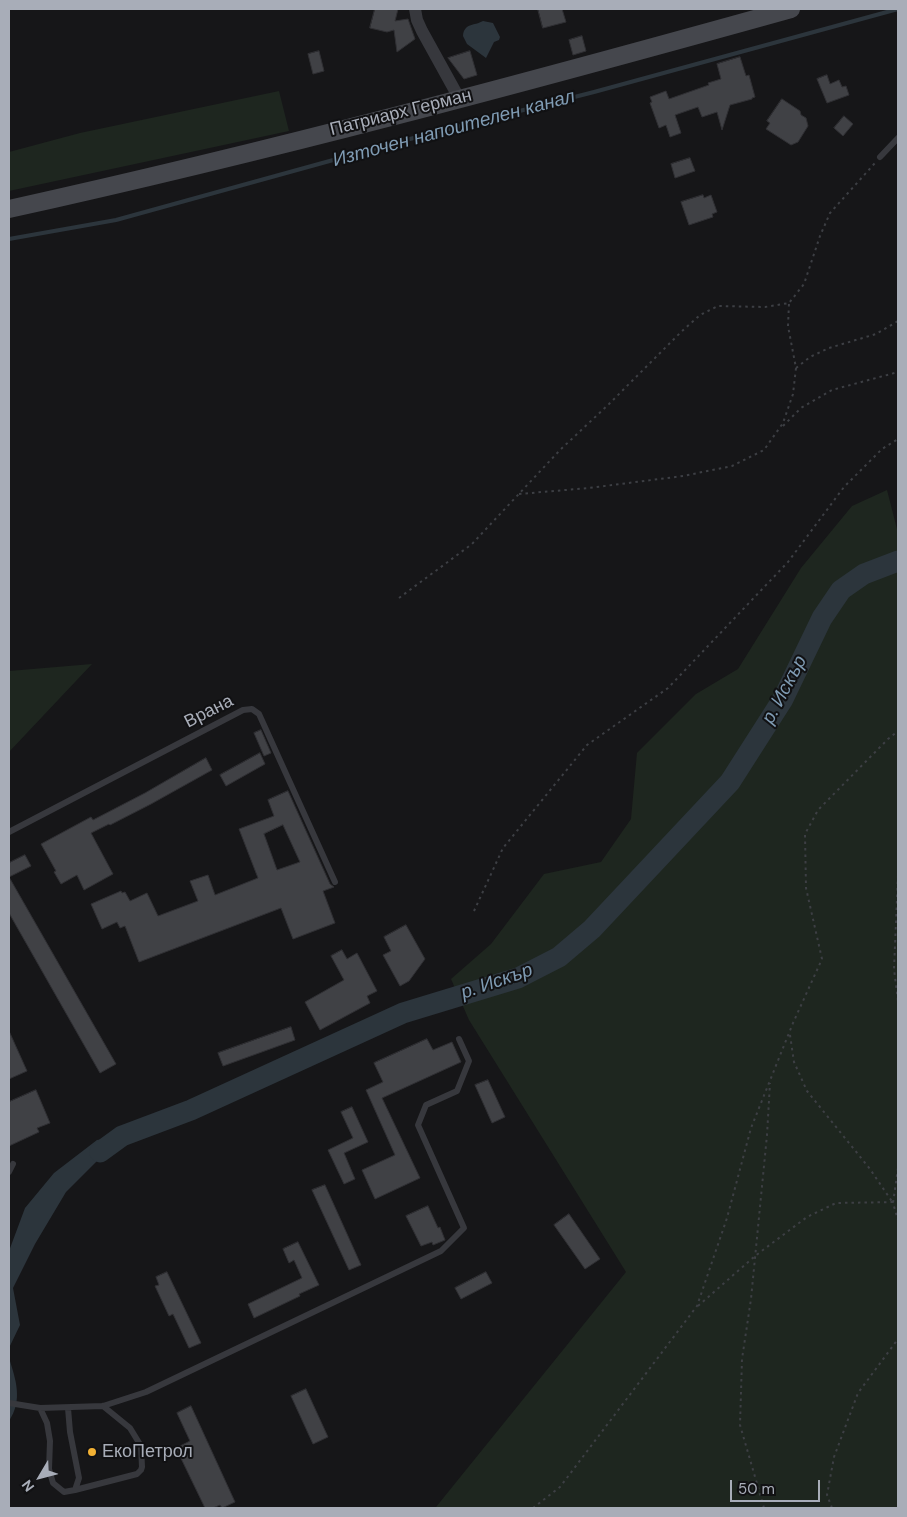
<!DOCTYPE html>
<meta charset="utf-8">
<style>
body{margin:0}
#map{position:relative;width:907px;height:1517px;overflow:hidden;background:#161618;font-family:"DM Sans",sans-serif}
canvas{display:block}
.frame{position:absolute;inset:0;border:10px solid #a8adb8;pointer-events:none}
.north{position:absolute;left:15px;top:1452px;width:50px;height:50px;-webkit-text-stroke:4px #111113;paint-order:stroke;rotate:233deg;font-size:14px;font-weight:700;line-height:20px;text-align:center;color:#a8adb8}
.north::after{content:'';display:block;margin:auto;width:18px;height:22px;background:#a8adb8;clip-path:polygon(50% 0,100% 100%,50% 72%,0 100%)}
.scale{position:absolute;left:730px;top:1480px;width:90px;height:22px;box-sizing:border-box;border:2px solid #a8adb8;border-top:0;padding-left:6px;font-size:15px;line-height:18px;white-space:nowrap;color:#a8adb8;-webkit-text-stroke:4px #111113;paint-order:stroke}
</style>
<div id="map">
<canvas width="907" height="1517"></canvas>
<div class="frame"></div>
<div class="north">N</div>
<div class="scale">50 m</div>
</div>
<script>
const ctx = document.querySelector('canvas').getContext('2d');
ctx.lineJoin = 'round';
function fillPath(path, color) {
  ctx.fillStyle = color;
  ctx.fill(path, 'evenodd');
}
function stroke(path, color, width, dash) {
  ctx.strokeStyle = color;
  ctx.lineWidth = width;
  ctx.lineCap = dash ? 'butt' : 'round';
  ctx.setLineDash(dash || []);
  ctx.stroke(path);
}
function drawText(font, color, halo, rows, align = 'center') {
  ctx.font = font + ' "DM Sans",sans-serif';
  ctx.lineWidth = 4;
  ctx.setLineDash([]);
  ctx.textBaseline = 'middle';
  ctx.strokeStyle = halo;
  ctx.fillStyle = color;
  for (const [text, x, y, turn = 0] of rows) {
    ctx.save();
    ctx.translate(x, y);
    ctx.rotate((+turn || 0) * Math.PI / 180);
    ctx.textAlign = isNaN(turn) ? turn : align;
    if (halo) ctx.strokeText(text, 0, 0);
    ctx.fillText(text, 0, 0);
    ctx.restore();
  }
}
const green = new Path2D(`
 M279,91L289,131L9,191V152L80,133Z
 M887,490L898,533V1508H427L436,1507L626,1272L469,1020L451,979L491,944L544,874L601,862L631,819L637,753L696,694L738,669L801,568L852,506Z
 M92,664L9,752V671Z`);
const water = new Path2D(`
 M483,21L493,23L500,37L499,40L494,42L486,58L467,44L463,36C464,23 474,26 483,21Z
 M122,1136L66,1192L35,1244L13,1288L20,1325L9,1348V1251L25,1208L54,1173L97,1140Z
 M9,1358C16,1380 23,1400 9,1421Z`);
const stream = new Path2D(`
 M9,239L116,220L402,141L594,92L898,9`);
const river = new Path2D(`
 M100,1152L122,1136L191,1110L403,1013L518,978L559,957L592,929L730,782L783,699L822,618L841,590L864,574L898,561`);
const building = new Path2D(`
 M375,9H398L395,21L408,19L415,39L397,52L394,30L387,32L370,28Z
 M538,9H562L566,22L543,28Z
 M582,36L586,51L573,55L569,40Z
 M319,51L324,71L313,74L308,54Z
 M470,51L477,75L464,79L448,58Z
 M740,57L746,76L749,75L755,97L752,98V99L730,105L722,130L717,112L702,117L698,107L675,115L681,133L670,137L666,125L659,128L650,103L652,102L650,97L666,91L669,99L709,85L708,83L721,79L717,64Z
 M827,75L830,84L839,80L842,87L846,86L849,95L827,103L817,79Z
 M782,99L800,111L801,115L806,118L808,126L798,142L791,145L766,129L770,123L767,121Z
 M844,116L853,124L843,136L834,128Z
 M690,158L695,171L675,178L671,164Z
 M703,195L704,198L711,195L717,212L712,214L713,217L689,225L681,202Z
 M261,730L271,753L264,756L254,733Z
 M260,753L265,764L226,786L220,775Z
 M206,758L212,770L151,804L110,825L109,824L91,833L113,874L84,890L77,875L61,884L54,872L56,871L41,844L91,817L93,820L145,793Z
 M288,791L330,884L334,887L323,891L335,923L293,939L281,908L139,962L125,926L120,928L117,922L102,929L91,904L121,891L122,893L125,892L130,901L147,893L158,916L198,901L190,881L208,875L215,895L258,878L239,829L274,816L268,800ZM283,825L300,862L277,870L264,834Z
 M25,855L31,866L9,877L116,1064L100,1073L9,913V863Z
 M406,925L425,959L409,981L400,986L383,955L391,951L384,937Z
 M342,950L347,959L357,953L377,991L367,996L370,1003L320,1030L305,1002L344,980L331,956Z
 M291,1027L295,1040L223,1066L218,1053Z
 M9,1031L27,1071L9,1079Z
 M427,1039L433,1050L452,1042L461,1062L382,1098L420,1178L375,1199L362,1170L395,1155L366,1090L383,1082L374,1063Z
 M488,1080L505,1117L492,1123L475,1085Z
 M36,1090L50,1123L37,1128L39,1132L9,1146V1102Z
 M352,1107L368,1142L344,1153L355,1179L344,1184L328,1150L353,1138L341,1112Z
 M325,1185L361,1265L349,1270L312,1190Z
 M428,1206L438,1228L440,1227L445,1240L433,1245L432,1242L421,1246L406,1216Z
 M569,1214L600,1259L585,1269L554,1225Z
 M298,1242L319,1285L299,1294L300,1296L254,1318L248,1304L302,1278L294,1260L289,1263L283,1249Z
 M167,1272L201,1343L189,1348L173,1314L169,1316L155,1286L159,1285L156,1277Z
 M486,1272L492,1283L461,1299L455,1288Z
 M306,1389L328,1437L313,1444L291,1396Z
 M191,1406L235,1502L222,1508L220,1505L213,1508H205L176,1448L190,1441L177,1413Z`);
const path = new Path2D(`
 M796,368L810,357L829,348L876,334L898,321
 M783,426L801,408L832,390L898,372
 M519,494L589,488L683,476L732,466L764,450L783,423L793,394L796,368L788,326L789,303
 M399,598L472,544L560,450L609,404L681,332L700,315L718,306L765,307L789,303L804,284L820,236L830,213L875,163
 M898,875L894,969L898,1001
 M474,911L503,848L587,745L668,688L788,562L844,487L882,449L898,439
 M790,1035L794,1062L807,1091L870,1169L893,1203
 M898,1168L893,1203L898,1220
 M698,1306L755,1256L807,1217L836,1203L898,1202
 M436,1507V1508
 M533,1508L560,1487L697,1306L727,1218L751,1128L793,1023L822,959L806,888L805,834L818,810L888,739L898,731
 M764,1508L740,1425L742,1359L751,1299L767,1135L770,1083
 M832,1508L827,1495L834,1457L858,1393L898,1339`);
const lane = new Path2D(`
 M880,157L898,138
 M9,832L243,710L252,709L259,714L335,882
 M9,1172L13,1164
 M9,1403L40,1408L103,1406L146,1392L441,1251L464,1228L418,1125L426,1105L457,1091L469,1061L459,1039
 M40,1408L47,1423L50,1441L49,1469L53,1483L64,1492L75,1490L79,1478L70,1432L68,1408
 M75,1490L137,1474L141,1470L142,1467L141,1446L130,1428L103,1406`);
const street = new Path2D(`
 M415,9L417,20L422,31L459,98`);
const secondary = new Path2D(`
 M9,209C272,151 532,81 791,9`);
const markers = [
 [92,1452,5,"#f2b134"]
];
const streetNames = [
 ["Патриарх Герман",401,113,-14],
 ["Врана",209,712,-27]
];
const poiNames = [
 ["ЕкоПетрол",102,1452]
];
const waterNames = [
 ["Източен напоителен канал",454,129,-15],
 ["р. Искър",785,690,-62],
 ["р. Искър",497,982,-19]
];
fillPath(green, '#1e261f');
fillPath(water, '#2c353c');
stroke(stream, '#2c353c', 4);
stroke(river, '#2c353c', 21);
fillPath(building, '#404145');
stroke(building, '#303034', 1);
stroke(path, '#3d3f44', 2, [2.5, 4]);
stroke(lane, '#37383d', 6);
stroke(street, '#37383d', 12);
stroke(secondary, '#45474d', 18);
for (const [x, y, r, color] of markers) {
  const dot = new Path2D();
  dot.arc(x, y, r, 0, 2 * Math.PI);
  ctx.fillStyle = color;
  ctx.fill(dot);
  stroke(dot, '#111113', 2);
}
drawText('18px', '#a8adb8', '#111113', streetNames);
drawText('18px', '#a8adb8', '#111113', poiNames, 'left');
drawText('italic 19px', '#7f9bb3', '#111113', waterNames);
</script>
